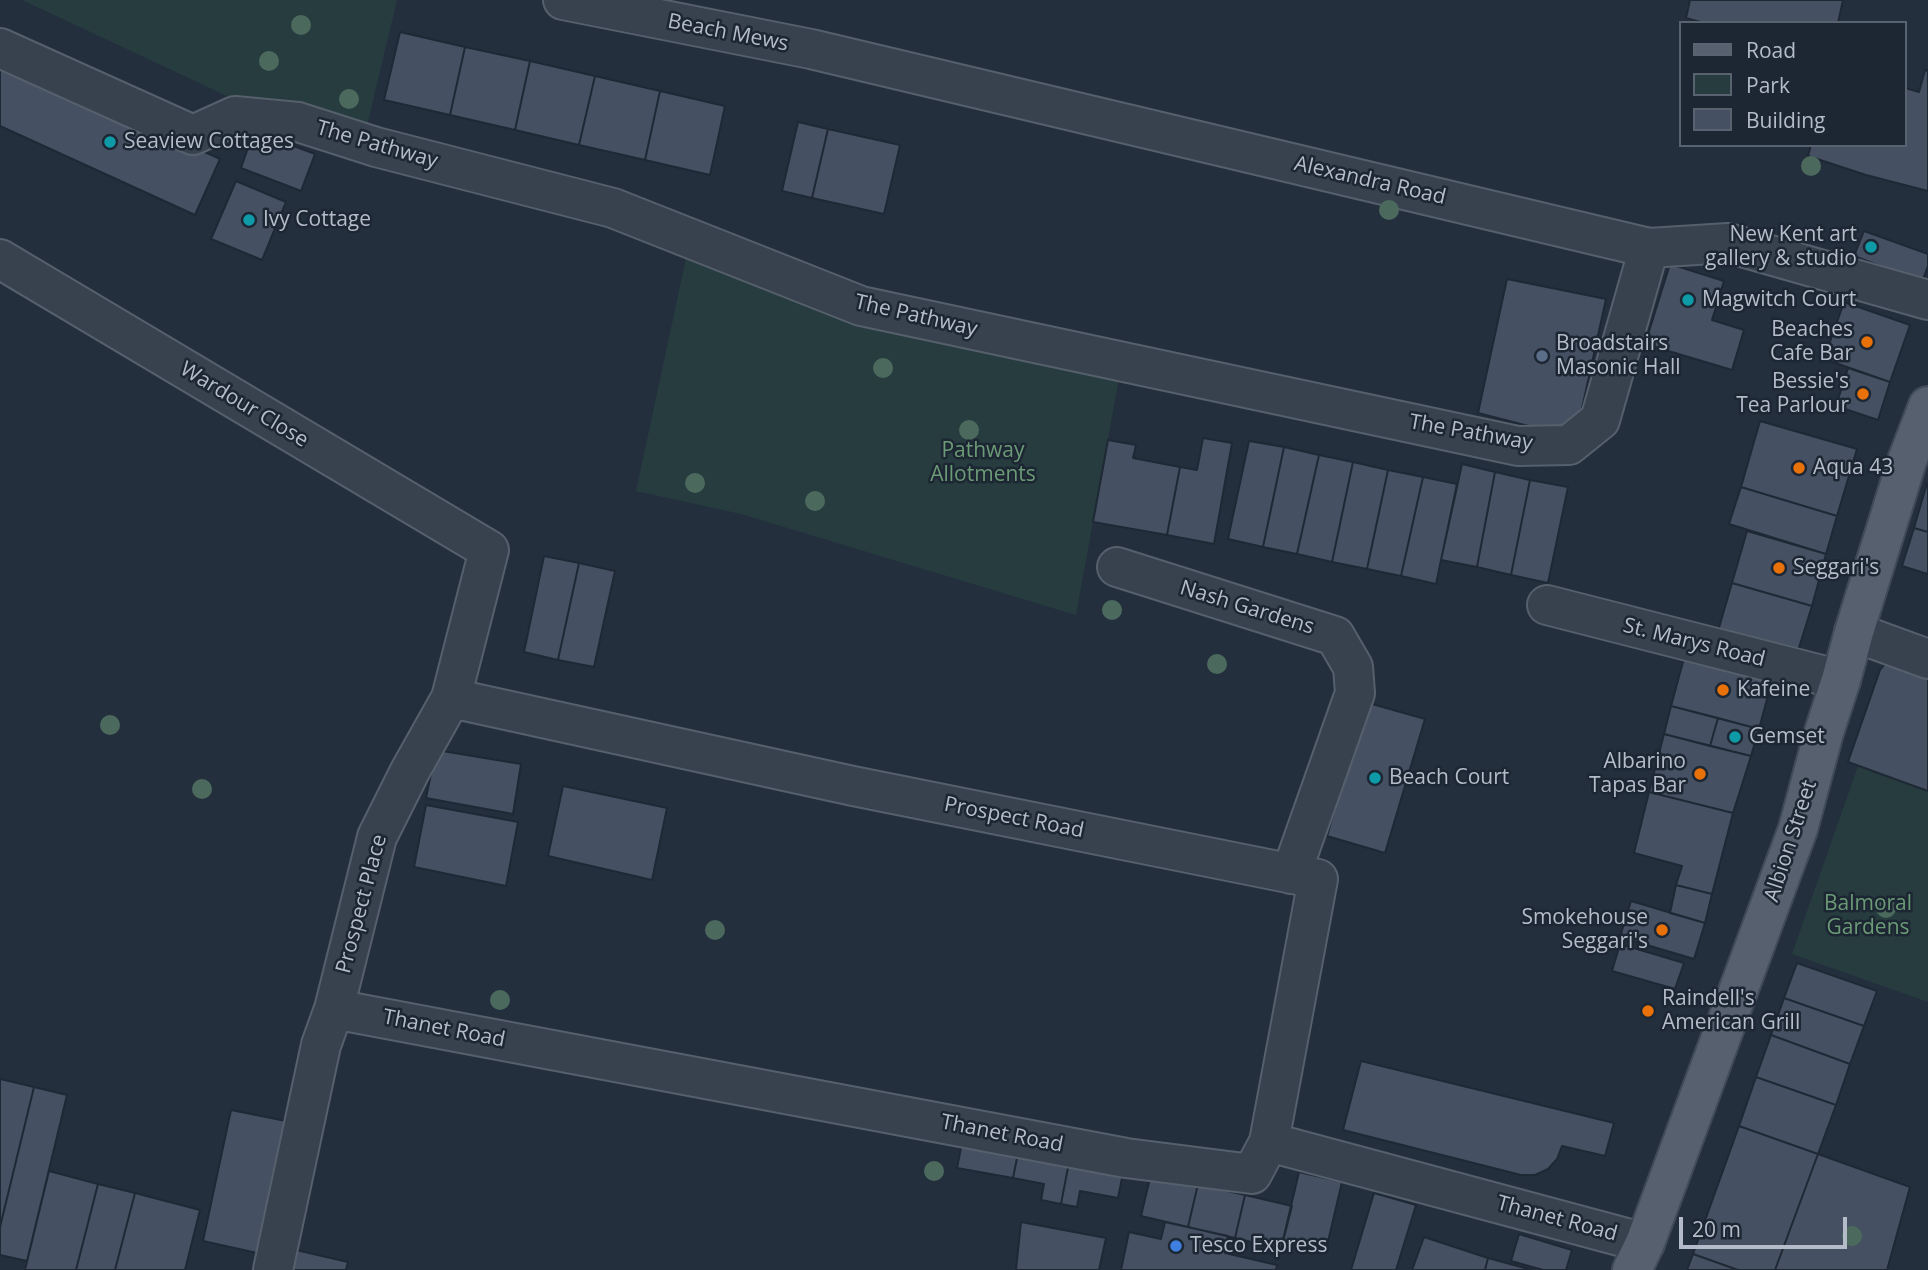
<!DOCTYPE html>
<style>
body{margin:0}
#map{position:relative;width:1928px;height:1270px;overflow:hidden;background:#242f3e;font-family:"Open Sans",sans-serif}
canvas{display:block}
.legend{position:absolute;left:1679px;top:21px;width:228px;height:126px;box-sizing:border-box;background:#1d2633;border:2px solid #59626f;margin:0;padding:9px 12px;list-style:none;font-size:21px;color:#b4bcc9}
.legend li{display:flex;align-items:center;gap:14px;height:35px}
.legend b{width:35px;border:2px solid #59626f}
.scale{position:absolute;left:1679px;top:1217px;width:168px;height:32px;box-sizing:border-box;border:4px solid #b4bcc9;border-top:0;padding-left:9px;font-size:21px;line-height:24px;white-space:nowrap;color:#b4bcc9;-webkit-text-stroke:5px #1d2633;paint-order:stroke}
</style>
<div id="map">
<canvas width="1928" height="1270"></canvas>
<ul class="legend">
<li><b style="height:9px;background:#56606e"></b>Road</li>
<li><b style="height:19px;background:#263c3f"></b>Park</li>
<li><b style="height:19px;background:#455162"></b>Building</li>
</ul>
<div class="scale">20 m</div>
</div>
<script>
const ctx = document.querySelector('canvas').getContext('2d');
ctx.lineJoin = 'round';
function fillPath(path, color) {
  ctx.fillStyle = color;
  ctx.fill(path, 'evenodd');
}
function stroke(path, color, width, dash) {
  ctx.strokeStyle = color;
  ctx.lineWidth = width;
  ctx.lineCap = dash ? 'butt' : 'round';
  ctx.setLineDash(dash || []);
  ctx.stroke(path);
}
function drawText(font, color, halo, rows, align = 'center') {
  ctx.font = font + ' "Open Sans",sans-serif';
  ctx.lineWidth = 5;
  ctx.setLineDash([]);
  ctx.textBaseline = 'middle';
  ctx.strokeStyle = halo;
  ctx.fillStyle = color;
  for (const [text, x, y, turn = 0] of rows) {
    ctx.save();
    ctx.translate(x, y);
    ctx.rotate((+turn || 0) * Math.PI / 180);
    ctx.textAlign = isNaN(turn) ? turn : align;
    if (halo) ctx.strokeText(text, 0, 0);
    ctx.fillText(text, 0, 0);
    ctx.restore();
  }
}
const green = new Path2D(`
 M22,0H397L366,130L242,103Z
 M688,249L1120,373L1076,615L741,514L636,491Z
 M1858,766L1928,791V1002L1792,954Z`);
const building = new Path2D(`
 M1690,0H1843L1838,23H1704L1686,18Z
 M400,32L465,47L450,115L384,100Z
 M465,47L530,61L515,130L450,115Z
 M0,58L220,159L195,215L0,126Z
 M530,61L595,76L579,145L515,130Z
 M1925,70L1928,71V191L1866,175L1808,156L1811,145H1905V88L1919,92Z
 M595,76L660,91L645,160L579,145Z
 M660,91L725,106L710,175L645,160Z
 M798,122L828,129L812,198L782,191Z
 M828,129L900,145L884,214L812,198Z
 M254,131L315,154L301,191L241,168Z
 M236,181L286,202L262,260L211,239Z
 M1864,231L1928,254V266L1922,282L1854,256Z
 M1670,264L1724,281L1712,320L1744,330L1732,370L1645,344Z
 M1507,279L1606,299L1581,413L1560,428L1544,430L1478,413Z
 M1844,302L1910,325L1890,382L1824,359Z
 M1848,368L1890,382L1878,420L1836,406Z
 M1760,421L1857,449L1837,516L1741,487Z
 M1203,438L1232,443L1214,544L1167,535L1180,467L1197,470Z
 M1108,440L1136,445L1133,458L1180,467L1167,535L1093,522Z
 M1249,441L1284,447L1263,547L1228,539Z
 M1284,447L1319,455L1297,554L1263,547Z
 M1319,455L1353,462L1332,562L1297,554Z
 M1353,462L1388,470L1367,569L1332,562Z
 M1462,464L1495,472L1477,567L1441,560Z
 M1388,470L1423,477L1401,576L1367,569Z
 M1495,472L1530,480L1511,575L1477,567Z
 M1423,477L1457,484L1436,584L1401,576Z
 M1530,480L1568,487L1548,583L1511,575Z
 M1927,483L1928,484V532L1914,528Z
 M1741,487L1837,516L1826,554L1729,524Z
 M1914,528L1928,532V574L1902,566Z
 M1747,531L1826,554L1812,606L1732,583Z
 M544,556L579,563L558,660L524,652Z
 M579,563L615,571L594,667L558,660Z
 M1732,583L1812,606L1797,654L1718,631Z
 M1686,651L1774,673L1759,729L1671,706Z
 M1888,660L1928,664V791L1848,762L1880,670Z
 M1365,702L1425,719L1385,853L1327,836Z
 M1671,706L1718,718L1710,746L1664,734Z
 M1718,718L1759,729L1751,756L1710,746Z
 M1664,734L1751,756L1733,813L1649,792Z
 M436,750L521,764L513,814L426,798Z
 M563,786L667,808L652,880L548,856Z
 M1649,792L1733,813L1712,894L1676,885L1682,866L1634,853Z
 M426,805L518,822L506,886L414,867Z
 M1676,885L1712,894L1705,923L1670,913Z
 M1631,901L1705,923L1694,959L1620,937Z
 M1620,944L1684,963L1675,989L1612,971Z
 M1797,963L1877,991L1864,1026L1784,998Z
 M1784,998L1864,1026L1850,1064L1771,1035Z
 M1771,1035L1850,1064L1836,1105L1756,1077Z
 M1361,1061L1614,1123L1605,1156L1562,1146L1557,1159L1548,1169L1535,1175H1521L1343,1130Z
 M1756,1077L1836,1105L1818,1154L1739,1126Z
 M0,1079L34,1087L0,1227Z
 M34,1087L67,1095L27,1261L0,1255V1227Z
 M231,1110L286,1121L257,1253L203,1241Z
 M1739,1126L1818,1154L1775,1270H1738L1693,1254Z
 M963,1138L1019,1148L1013,1178L957,1168Z
 M1019,1148L1070,1157L1061,1204L1041,1200L1044,1184L1013,1178Z
 M1818,1154L1910,1187L1887,1270H1775Z
 M1070,1157L1124,1168L1118,1198L1080,1191L1077,1207L1061,1204Z
 M49,1171L98,1184L76,1270H25Z
 M1299,1172L1342,1182L1326,1250L1283,1240Z
 M1151,1174L1198,1184L1188,1227L1141,1216Z
 M98,1184L135,1193L115,1270H76Z
 M1198,1184L1245,1195L1235,1238L1188,1227Z
 M135,1193L200,1210L185,1270H115Z
 M1374,1193L1416,1205L1396,1270H1351Z
 M1245,1195L1292,1206L1281,1249L1235,1238Z
 M1021,1222L1106,1238L1099,1270H1016Z
 M1165,1222L1228,1236L1225,1253L1277,1265L1276,1270H1121L1129,1232L1161,1239Z
 M1519,1234L1572,1250L1566,1270H1543L1511,1261Z
 M1424,1237L1488,1258L1485,1270H1412Z
 M283,1247L348,1262L346,1270H278Z
 M1693,1254L1738,1270H1687Z
 M1488,1258L1532,1270H1485Z`);
const minor = new Path2D(`
 M563,0L811,49L1649,248L1728,243L1928,300
 M0,48L193,135L235,116L298,122L376,147L613,208L861,306L1518,446L1569,445L1600,420L1649,248
 M0,259L489,550L451,698L410,771L377,837L334,1009L321,1045L273,1270
 M1117,567L1335,636L1353,667L1355,693L1291,874
 M1547,605L1841,680
 M1854,632L1928,659
 M451,698L853,786L1318,879L1269,1142
 M334,1009L1126,1158L1252,1174L1269,1142L1645,1243`);
const major = new Path2D(`
 M1632,1270L1645,1243L1798,829L1824,732L1841,680L1854,632L1907,461L1928,406`);
const trees = [
 [301,25],
 [269,61],
 [349,99],
 [1811,166],
 [1389,210],
 [883,368],
 [969,430],
 [695,483],
 [815,501],
 [1112,610],
 [1217,664],
 [110,725],
 [202,789],
 [1886,908],
 [715,930],
 [500,1000],
 [934,1171],
 [1852,1236]
];
const markers = [
 [110,142,7,"#0f9aa8"],
 [249,220,7,"#0f9aa8"],
 [1871,247,7,"#0f9aa8"],
 [1688,300,7,"#0f9aa8"],
 [1867,342,7,"#e8710a"],
 [1542,356,7,"#5c6f8a"],
 [1863,394,7,"#e8710a"],
 [1799,468,7,"#e8710a"],
 [1779,568,7,"#e8710a"],
 [1723,690,7,"#e8710a"],
 [1735,737,7,"#0f9aa8"],
 [1700,774,7,"#e8710a"],
 [1375,778,7,"#0f9aa8"],
 [1662,930,7,"#e8710a"],
 [1648,1011,7,"#e8710a"],
 [1176,1246,7,"#3f7fe0"]
];
const streetNames = [
 ["Beach Mews",728,33,11],
 ["The Pathway",377,145,16],
 ["Alexandra Road",1370,181,13],
 ["The Pathway",916,316,13],
 ["Wardour Close",244,405,31],
 ["The Pathway",1471,433,10],
 ["Nash Gardens",1247,608,17],
 ["St. Marys Road",1694,643,14],
 ["Prospect Road",1014,818,11],
 ["Albion Street",1791,841,-72],
 ["Prospect Place",362,904,-75],
 ["Thanet Road",444,1029,11],
 ["Thanet Road",1002,1134,11],
 ["Thanet Road",1557,1219,15]
];
const poiNames = [
 ["Seaview Cottages",124,142],
 ["Ivy Cottage",263,220],
 ["New Kent art",1857,235,"right"],
 ["gallery & studio",1857,259,"right"],
 ["Magwitch Court",1702,300],
 ["Beaches",1853,330,"right"],
 ["Cafe Bar",1853,354,"right"],
 ["Broadstairs",1556,344],
 ["Masonic Hall",1556,368],
 ["Bessie's",1849,382,"right"],
 ["Tea Parlour",1849,406,"right"],
 ["Aqua 43",1813,468],
 ["Seggari's",1793,568],
 ["Kafeine",1737,690],
 ["Gemset",1749,737],
 ["Albarino",1686,762,"right"],
 ["Tapas Bar",1686,786,"right"],
 ["Beach Court",1389,778],
 ["Smokehouse",1648,918,"right"],
 ["Seggari's",1648,942,"right"],
 ["Raindell's",1662,999],
 ["American Grill",1662,1023],
 ["Tesco Express",1190,1246]
];
const parkNames = [
 ["Pathway",983,451],
 ["Allotments",983,475],
 ["Balmoral",1868,904],
 ["Gardens",1868,928]
];
fillPath(green, '#263c3f');
fillPath(building, '#455162');
stroke(building, '#1f2835', 2);
stroke(minor, '#565f6c', 42);
stroke(major, '#414a57', 42);
stroke(minor, '#38414e', 38);
stroke(major, '#56606e', 38);
ctx.fillStyle = '#4b6a5d';
for (const [x, y] of trees) {
  ctx.beginPath();
  ctx.arc(x, y, 10, 0, 2 * Math.PI);
  ctx.fill();
}
for (const [x, y, r, color] of markers) {
  const dot = new Path2D();
  dot.arc(x, y, r, 0, 2 * Math.PI);
  ctx.fillStyle = color;
  ctx.fill(dot);
  stroke(dot, '#1d2633', 2.5);
}
drawText('21px', '#b4bcc9', '#1d2633', streetNames);
drawText('21px', '#b4bcc9', '#1d2633', poiNames, 'left');
drawText('21px', '#6b9a76', '#1d2633', parkNames);
</script>
